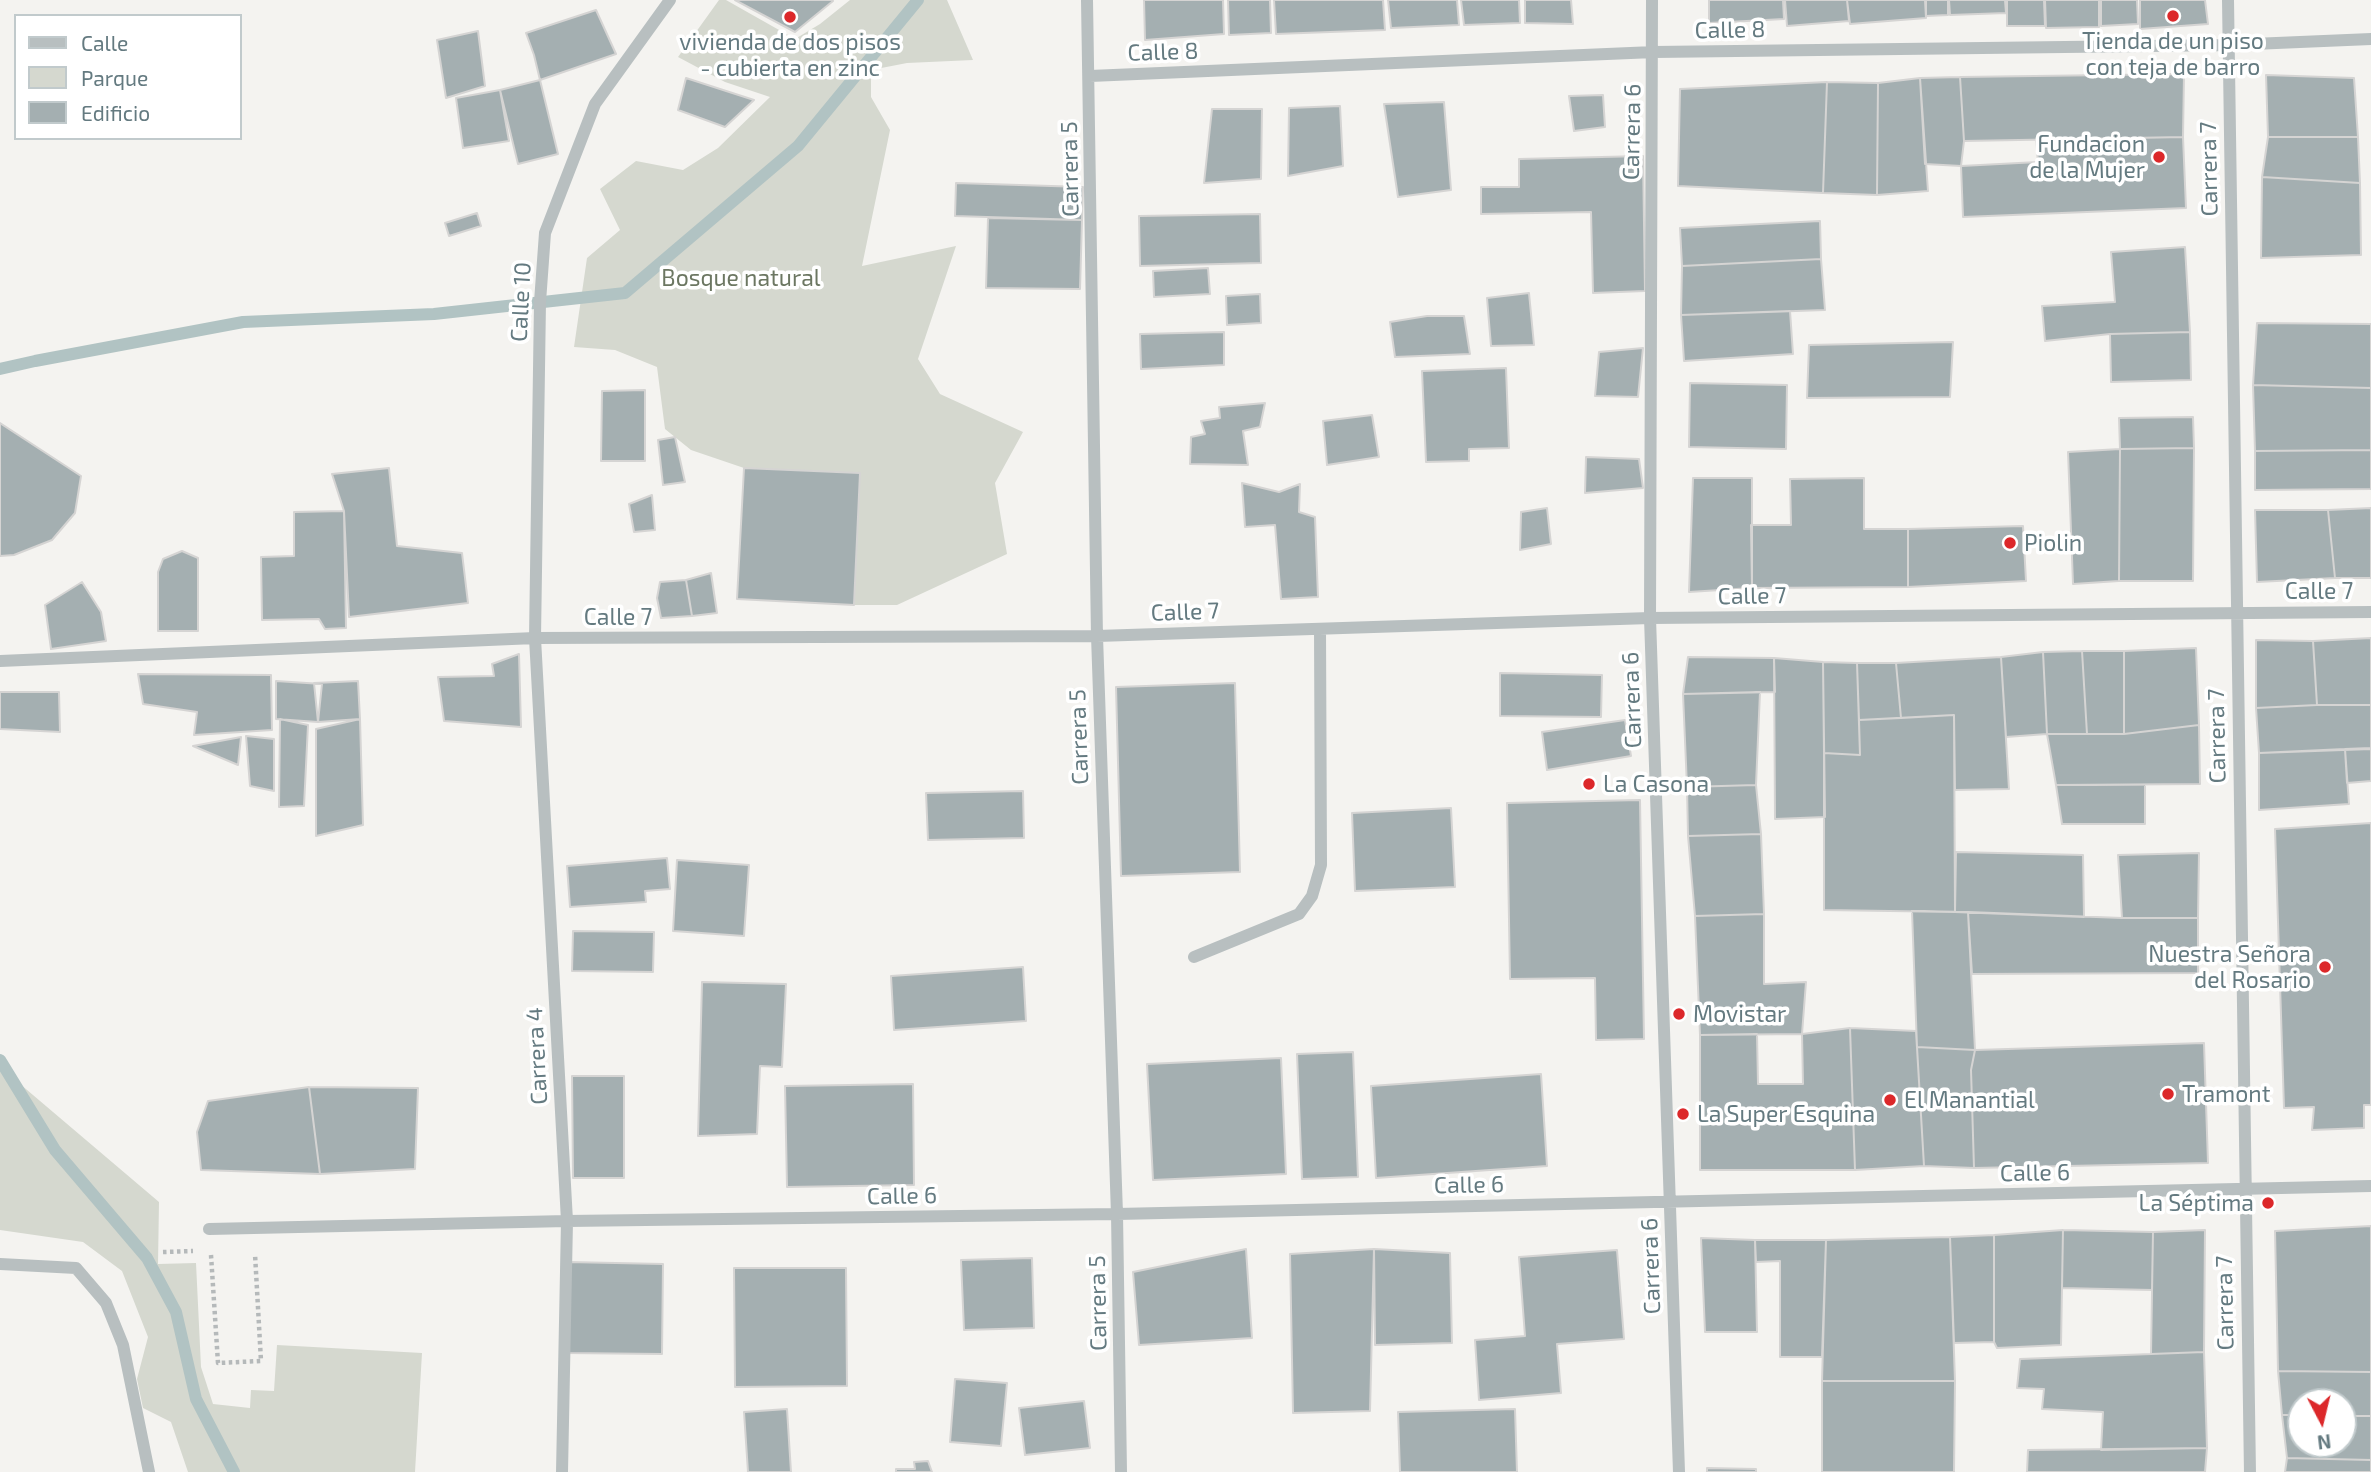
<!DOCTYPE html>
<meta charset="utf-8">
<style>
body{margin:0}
#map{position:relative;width:2371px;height:1472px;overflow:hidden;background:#f4f3f0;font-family:"Exo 2",sans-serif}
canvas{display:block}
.legend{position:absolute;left:14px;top:14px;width:228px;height:126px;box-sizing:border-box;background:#fff;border:2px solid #c1cacc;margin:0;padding:9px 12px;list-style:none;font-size:21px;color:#647a80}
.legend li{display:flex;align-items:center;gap:14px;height:35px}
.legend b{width:35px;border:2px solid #c1cacc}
.north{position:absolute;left:2287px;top:1388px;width:70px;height:70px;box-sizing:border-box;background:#fff;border:2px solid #c1cacc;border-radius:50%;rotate:173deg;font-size:19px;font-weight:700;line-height:28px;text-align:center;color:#647a80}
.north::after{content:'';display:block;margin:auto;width:24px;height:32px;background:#dc282a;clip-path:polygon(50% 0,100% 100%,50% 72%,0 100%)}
</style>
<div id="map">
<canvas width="2371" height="1472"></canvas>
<ul class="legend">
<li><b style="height:9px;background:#b8bfc0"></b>Calle</li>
<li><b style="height:19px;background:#d5d8cf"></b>Parque</li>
<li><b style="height:19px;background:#a4afb1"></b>Edificio</li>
</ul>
<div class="north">N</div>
</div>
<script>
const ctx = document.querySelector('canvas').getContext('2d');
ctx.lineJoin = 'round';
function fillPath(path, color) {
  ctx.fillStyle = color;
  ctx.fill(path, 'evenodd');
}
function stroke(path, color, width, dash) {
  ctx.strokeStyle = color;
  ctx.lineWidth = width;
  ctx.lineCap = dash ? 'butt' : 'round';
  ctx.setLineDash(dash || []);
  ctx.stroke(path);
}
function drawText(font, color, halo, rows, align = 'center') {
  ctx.font = font + ' "Exo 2",sans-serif';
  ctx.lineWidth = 7;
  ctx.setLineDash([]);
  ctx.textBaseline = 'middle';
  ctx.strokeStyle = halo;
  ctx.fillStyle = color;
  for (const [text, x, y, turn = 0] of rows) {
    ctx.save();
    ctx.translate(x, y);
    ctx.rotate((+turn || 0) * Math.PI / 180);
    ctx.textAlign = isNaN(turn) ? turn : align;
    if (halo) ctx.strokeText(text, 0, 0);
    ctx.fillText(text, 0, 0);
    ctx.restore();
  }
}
const green = new Path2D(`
 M719,0H726L795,39L820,24L850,0H947L973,60L907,63L871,70V97L890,130L862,266L956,246L918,359L940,394L1023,432L995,483L1007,554L897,605H854L855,540L860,473L766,471L744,468L691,450L665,429L657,367L615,350L574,347L587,258L620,230L600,189L636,161L683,170L718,148L770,97L725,82L678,57Z
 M0,1067L159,1202L158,1264L196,1263L201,1367L213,1404L250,1408L251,1390L274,1391L277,1345L422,1353L415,1472H188L171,1422L143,1408L137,1379L148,1337L122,1271L83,1242L0,1230Z`);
const stream = new Path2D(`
 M0,369L35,361L243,322L434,314L625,293L798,146L918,0
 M0,1060L55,1150L147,1258L176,1312L196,1399L234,1472`);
const building = new Path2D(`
 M735,0H832L833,1L795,32Z
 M1144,0H1223L1224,34L1145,40Z
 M1228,0H1270L1271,33L1229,35Z
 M1274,0H1383L1385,30L1276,34Z
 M1388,0H1457L1459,25L1391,28Z
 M1461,0H1519L1520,23L1464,25Z
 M1525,0H1571L1573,24L1525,23Z
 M1709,0H1783L1784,19L1709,23Z
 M1785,0H1847L1849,21L1787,26Z
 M1847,0H1925L1926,18L1850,24Z
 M1926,0H1948V15L1926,16Z
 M1949,0H2005L2006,13L1950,15Z
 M2007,0H2044L2045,26H2007Z
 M2045,0H2099V27L2046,28Z
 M2101,0H2137L2138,24L2101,26Z
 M2140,0H2205L2208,24L2140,29Z
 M596,10L616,54L540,80L534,55L526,33Z
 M478,31L485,86L446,98L437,40Z
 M2184,74L2183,137L1964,141L1960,77Z
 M2266,75L2354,78L2358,137H2268Z
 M1960,77L1964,141L1961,166L1925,164L1920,78Z
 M686,78L754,100L725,127L678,110Z
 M1920,78L1928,191L1877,195L1878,83Z
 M540,80L558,154L518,164L500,90Z
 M1827,82L1878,83L1877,195L1823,193Z
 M1827,82L1823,193L1678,186L1680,89Z
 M500,90L509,141L463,148L456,98Z
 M1603,95L1605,127L1574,131L1569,96Z
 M1444,102L1451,190L1398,197L1384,104Z
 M1340,106L1343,166L1288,176L1289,108Z
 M1212,109H1262L1261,179L1204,183Z
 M2183,137L2186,208L1963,217L1961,166L2038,162L2036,140Z
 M2268,137H2358L2360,183L2262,177Z
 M1643,156L1645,291L1593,293L1591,212L1481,214V187H1519V159Z
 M2262,177L2360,183L2361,255L2261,258Z
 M956,183L1083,187L1082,220L955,216Z
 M477,213L481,226L449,236L445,223Z
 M1260,214L1261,263L1140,266L1139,216Z
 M988,218L1082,220L1080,289L986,288Z
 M1820,221L1821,259L1682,266L1680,228Z
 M2185,247L2190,332L2110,334L2045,341L2042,306L2115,302L2111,252Z
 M1821,259L1825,310L1681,315L1682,266Z
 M1208,268L1210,294L1154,297L1153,271Z
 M1529,293L1534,345L1491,346L1487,298Z
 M1260,294L1261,323L1227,325L1226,296Z
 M1790,311L1793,354L1684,361L1681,315Z
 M1427,316H1464L1470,354L1395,357L1390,322Z
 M2257,323L2371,324V388L2253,385Z
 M1224,332V365L1141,369L1140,334Z
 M2190,332L2191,380L2111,382L2110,334Z
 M1953,342L1950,397L1807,398L1809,345Z
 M1643,348L1638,397L1595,396L1599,352Z
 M1506,368L1509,448L1469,449V461L1426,462L1422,371Z
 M1690,383L1787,385L1786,449L1689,447Z
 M2253,385L2371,388V450L2255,451Z
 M645,390V461H601L602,391Z
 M1265,403L1260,427L1243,431L1248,465L1190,464L1191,437L1205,434L1201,421L1220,418L1219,407Z
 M1372,415L1379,457L1327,465L1323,421Z
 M2193,417L2194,448L2120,449L2119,418Z
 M0,423L81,476L75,513L52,540L14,555L0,556Z
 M675,437L685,482L663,485L658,440Z
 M2194,448L2193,581H2119L2120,449Z
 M2120,449L2119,581L2073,584L2068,452Z
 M2371,450V489L2255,490V451Z
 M1586,457L1639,459L1643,488L1585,493Z
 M389,468L397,546L462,553L468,603L349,617L344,511L332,474Z
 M744,468L860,473L854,605L737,599Z
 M1693,478H1752V588L1689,592Z
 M1864,478V529H1908V587L1752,588L1751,525H1791L1790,479Z
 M1242,483L1279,492L1300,484L1299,512L1315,517L1318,597L1281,599L1275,525L1245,527Z
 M652,495L655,530L634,532L629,504Z
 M1547,508L1551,544L1520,550L1521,512Z
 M2371,508V578H2335L2328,510Z
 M2255,510H2328L2335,578L2257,582Z
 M344,511L346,628L325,629L319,619L262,620L261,557L294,556V512Z
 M2023,526L2026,581L1908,587V529Z
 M182,551L198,558V631H158V572L163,559Z
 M711,573L717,613L692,616L686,580Z
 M686,580L692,616L661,618L657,598L660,582Z
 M82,582L101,612L106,641L51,649L45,605Z
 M2371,638V705H2317L2313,641Z
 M2256,640L2313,641L2317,705L2256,708Z
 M2196,648L2199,725L2124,734V651Z
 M2082,651L2087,734H2047L2043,652Z
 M2082,651H2124V734H2087Z
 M2043,652L2047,734L2006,737L2001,657Z
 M519,654L521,727L444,721L438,677L494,676L492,664Z
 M1688,657L1774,658L1775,692L1683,694Z
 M2001,657L2009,789L1955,790L1954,715L1901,718L1896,663Z
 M1774,658L1823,662L1825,817L1775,819Z
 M1823,662L1857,663L1860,755L1824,753Z
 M1857,663H1896L1901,718L1859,720Z
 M1500,673L1602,675L1601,717L1500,716Z
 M138,674L271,675L272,730L194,735L197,712L143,704Z
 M276,681L322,684L318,722L276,719Z
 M358,681L360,719L318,722L314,683Z
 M1235,683L1240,872L1121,876L1116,687Z
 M0,692H59L60,732L0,729Z
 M1760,692L1756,785L1687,787L1683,694Z
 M2317,705H2371V749L2259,753L2256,708Z
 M1954,715L1955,912L1824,910V753L1860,755L1859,720Z
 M280,719L308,725L304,806L279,807Z
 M360,719L363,825L316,836V729Z
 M1625,720L1631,756L1547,770L1542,732Z
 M2199,725L2200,784L2056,785L2047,734H2124Z
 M246,736L274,739V791L250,786Z
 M241,737L238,765L193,746Z
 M2371,748V781L2347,783L2345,749Z
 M2345,749L2349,804L2259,810V753Z
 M1756,785L1761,834L1688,836L1687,787Z
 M2056,785H2145V824H2062Z
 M1023,791L1024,838L928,840L926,793Z
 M1640,800L1644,1039L1596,1040L1595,978L1510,979L1507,803Z
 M1451,808L1455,887L1355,891L1352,813Z
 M2371,823V1105H2364V1128L2312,1130L2314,1107L2284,1108L2275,829Z
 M1761,834L1764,914L1695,916L1688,836Z
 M1956,852L2083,855L2084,917L1955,912Z
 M2199,853L2198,918H2122L2118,855Z
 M667,858L670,889L645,891L646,902L570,907L567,866Z
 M677,860L749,865L744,936L673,931Z
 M1912,911L1968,912L1975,1050L1917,1047Z
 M1968,912L2122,918H2198V973L1972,974Z
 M1764,914V984L1806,982L1802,1034L1700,1035L1695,916Z
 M573,931L654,932L653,972L572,971Z
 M1023,967L1026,1021L894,1030L891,976Z
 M702,982L786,984L782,1067L760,1066L757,1134L698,1136Z
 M1850,1028L1916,1031L1924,1166L1855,1170Z
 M1850,1028L1855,1170H1700V1035L1757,1034L1758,1084H1803L1802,1034Z
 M2204,1043L2208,1163L1974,1168L1971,1070L1975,1050Z
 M1917,1047L1975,1050L1971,1070L1974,1168L1924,1166Z
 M1353,1052L1358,1177L1302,1179L1297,1054Z
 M1281,1058L1286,1174L1153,1180L1147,1064Z
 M1541,1074L1547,1166L1376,1178L1371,1086Z
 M572,1076H624V1178H573Z
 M913,1084L914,1185L787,1187L785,1086Z
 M309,1087L320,1174L201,1170L197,1132L208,1101Z
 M309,1087L418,1088L415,1169L320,1174Z
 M2371,1226V1372L2278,1371L2275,1231Z
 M2063,1230L2061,1345L1997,1348L1994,1342V1235Z
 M2063,1230L2153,1232L2152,1290L2062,1288Z
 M2205,1230L2204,1352L2151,1354L2153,1232Z
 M1994,1235V1342L1954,1343L1950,1237Z
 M1950,1237L1955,1381H1822L1826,1240Z
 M1701,1238L1755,1240L1757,1332H1705Z
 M1755,1240H1826L1822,1357H1780V1261L1756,1262Z
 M1246,1249L1252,1338L1139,1345L1133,1272Z
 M1374,1249L1370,1411L1293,1413L1290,1254Z
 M1374,1249L1450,1253L1452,1343L1375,1345Z
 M1617,1250L1624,1339L1557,1344L1561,1393L1479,1400L1475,1340L1525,1336L1519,1257Z
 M1032,1258L1034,1328L964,1330L961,1260Z
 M568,1262L663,1264L662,1354L566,1353Z
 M734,1268H846L847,1386L735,1387Z
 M2204,1352L2207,1448L2101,1450L2103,1412L2042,1409L2044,1389L2017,1388L2020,1359Z
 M2278,1371L2371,1372V1416H2343V1402H2301V1415H2282Z
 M955,1379L1007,1383L1001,1446L950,1442Z
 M1822,1381H1955L1954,1472H1822Z
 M1084,1401L1090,1448L1025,1455L1019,1408Z
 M787,1409L791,1472H748L744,1412Z
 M1515,1409L1517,1472H1400L1398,1412Z
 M2282,1415H2301V1444H2343V1416H2371V1460L2287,1458Z
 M2207,1448L2205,1472H2027L2028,1450Z
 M2287,1458L2371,1460V1472H2285Z
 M928,1461L932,1472H896V1469H915L914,1462Z
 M1707,1468L1756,1469V1472H1707Z`);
const path = new Path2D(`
 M163,1252L193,1251
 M211,1255L218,1363L261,1361L255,1254`);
const minor = new Path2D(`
 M1087,0L1097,636L1117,1214L1121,1472
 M1652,0L1650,618L1679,1472
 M2228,0L2250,1472
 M1090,76L1654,52L2229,45L2371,39
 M0,661L535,638L1097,636L1650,618L2371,612
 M1194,957L1299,914L1312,896L1321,865L1320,629
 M209,1229L567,1221L1117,1214L2371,1186
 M0,1264L76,1268L106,1303L123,1345L149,1472
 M562,1472L567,1221L535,638L540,302L545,233L595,104L670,0`);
const markers = [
 [2173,16,7,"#dc282a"],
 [790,17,7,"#dc282a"],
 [2159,157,7,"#dc282a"],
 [2010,543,7,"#dc282a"],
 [1589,784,7,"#dc282a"],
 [2325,967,7,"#dc282a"],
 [1679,1014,7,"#dc282a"],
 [2168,1094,7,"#dc282a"],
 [1890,1100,7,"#dc282a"],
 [1683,1114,7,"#dc282a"],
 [2268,1203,7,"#dc282a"]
];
const streetNames = [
 ["Calle 8",1730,30,-1],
 ["Calle 8",1163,52,-2],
 ["Carrera 6",1632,132,-89],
 ["Carrera 5",1070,169,-91],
 ["Carrera 7",2209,169,-91],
 ["Calle 10",521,302,-87],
 ["Calle 7",2319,591],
 ["Calle 7",1752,596,-1],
 ["Calle 7",1185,612,-2],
 ["Calle 7",618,617],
 ["Carrera 6",1632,700,-92],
 ["Carrera 7",2217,736,-91],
 ["Carrera 5",1079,737,-92],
 ["Carrera 4",537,1056,-93],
 ["Calle 6",2035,1173,-1],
 ["Calle 6",1469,1185,-1],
 ["Calle 6",902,1196,-1],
 ["Carrera 6",1651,1266,-92],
 ["Carrera 5",1098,1303,-91],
 ["Carrera 7",2225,1303,-91]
];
const poiNames = [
 ["Tienda de un piso",2173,41,"center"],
 ["con teja de barro",2173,67,"center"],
 ["vivienda de dos pisos",790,42,"center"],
 ["- cubierta en zinc",790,68,"center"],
 ["Fundacion",2145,144,"right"],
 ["de la Mujer",2145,170,"right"],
 ["Piolin",2024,543],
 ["La Casona",1603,784],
 ["Nuestra Señora",2311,954,"right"],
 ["del Rosario",2311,980,"right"],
 ["Movistar",1693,1014],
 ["Tramont",2182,1094],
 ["El Manantial",1904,1100],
 ["La Super Esquina",1697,1114],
 ["La Séptima",2254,1203,"right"]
];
const parkNames = [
 ["Bosque natural",741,278]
];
fillPath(green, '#d5d8cf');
stroke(stream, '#b1c3c3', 12);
fillPath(building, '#a4afb1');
stroke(building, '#d5d4d3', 2);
stroke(path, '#b5b9ba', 4.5, [3.5, 3.5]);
stroke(minor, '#b8bfc0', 12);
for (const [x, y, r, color] of markers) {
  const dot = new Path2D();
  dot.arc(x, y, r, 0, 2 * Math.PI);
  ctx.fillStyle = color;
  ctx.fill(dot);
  stroke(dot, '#fff', 2.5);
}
drawText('23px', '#647a80', '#fff', streetNames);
drawText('23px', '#647a80', '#fff', poiNames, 'left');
drawText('23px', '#6c7762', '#fff', parkNames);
</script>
